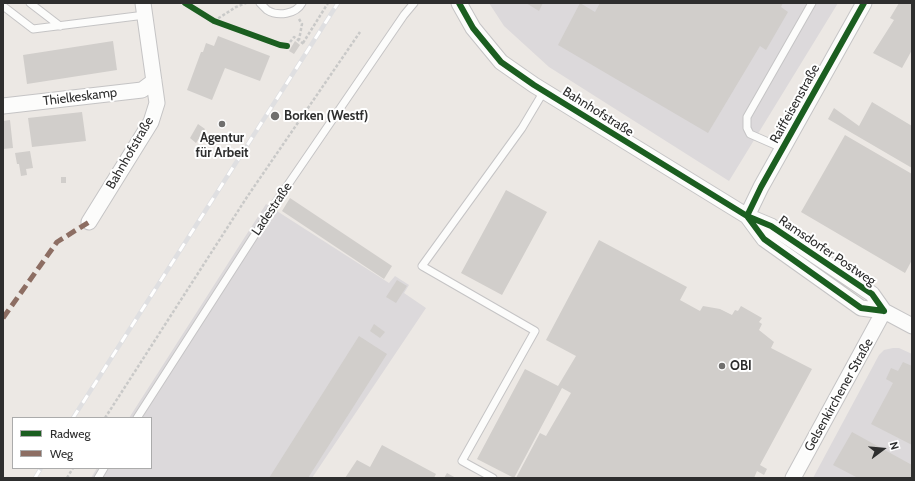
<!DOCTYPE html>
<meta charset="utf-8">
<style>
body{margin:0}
#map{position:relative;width:915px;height:481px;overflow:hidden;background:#ece8e4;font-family:Cabin,sans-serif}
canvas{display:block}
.frame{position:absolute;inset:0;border:4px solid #2e2e2e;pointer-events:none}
.legend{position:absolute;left:12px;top:417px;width:140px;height:52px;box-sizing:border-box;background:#fff;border:1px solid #ababab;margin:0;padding:5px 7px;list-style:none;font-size:12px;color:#2e2e2e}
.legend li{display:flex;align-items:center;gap:8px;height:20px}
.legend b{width:20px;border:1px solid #ababab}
.north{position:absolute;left:863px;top:429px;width:40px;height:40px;-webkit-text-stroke:3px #fff;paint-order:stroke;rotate:74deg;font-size:11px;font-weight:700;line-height:16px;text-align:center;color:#2e2e2e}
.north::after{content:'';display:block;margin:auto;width:14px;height:18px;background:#2e2e2e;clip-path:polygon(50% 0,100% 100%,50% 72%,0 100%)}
</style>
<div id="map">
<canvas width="915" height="481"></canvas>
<div class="frame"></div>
<ul class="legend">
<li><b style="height:5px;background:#1b5e20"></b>Radweg</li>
<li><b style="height:5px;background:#8d6e63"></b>Weg</li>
</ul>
<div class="north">N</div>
</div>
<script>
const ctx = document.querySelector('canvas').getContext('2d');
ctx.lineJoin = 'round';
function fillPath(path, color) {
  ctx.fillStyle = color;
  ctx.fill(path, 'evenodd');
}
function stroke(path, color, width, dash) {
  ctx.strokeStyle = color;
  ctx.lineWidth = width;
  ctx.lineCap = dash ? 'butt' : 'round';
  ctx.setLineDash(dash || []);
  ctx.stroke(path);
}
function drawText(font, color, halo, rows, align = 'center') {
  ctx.font = font + ' Cabin,sans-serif';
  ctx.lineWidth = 4;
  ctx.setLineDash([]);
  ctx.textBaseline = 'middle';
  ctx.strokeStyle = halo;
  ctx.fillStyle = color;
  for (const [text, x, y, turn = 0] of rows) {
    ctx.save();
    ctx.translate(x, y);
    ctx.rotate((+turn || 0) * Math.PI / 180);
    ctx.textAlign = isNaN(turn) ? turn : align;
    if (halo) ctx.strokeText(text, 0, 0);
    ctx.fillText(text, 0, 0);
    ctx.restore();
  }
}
const industrial = new Path2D(`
 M489,3H838L729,181L549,67L504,26Z
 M266,204L389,283L395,276L409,285L404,293L426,308L312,478H91L97,468H151V418H129Z
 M893,348H899L912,354V478H813L879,355L884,350Z`);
const building = new Path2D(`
 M526,3H543L539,11Z
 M580,3L595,12L600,3H783L781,7L788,12L766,50L760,46L708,133L558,45Z
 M899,3H912V50L902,68L873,53L894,20L890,18Z
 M218,36L270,56L260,81L225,68L212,100L187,90L201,52H203L206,43L214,46Z
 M113,41L117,70L27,84L23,55Z
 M295,41L300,45L294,54L289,51Z
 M872,102L912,126V168L828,119L834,108L859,126Z
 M82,112L86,141L32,147L28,118Z
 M10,120L13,148L3,149V121Z
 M198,124L205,129L196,143L190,138Z
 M845,135L912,174V260L905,273L801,212Z
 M30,151L33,168L26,169L27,175L21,176L19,164H17L15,153Z
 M61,177H66V183H61Z
 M506,190L547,212L502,295L461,273Z
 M290,198L392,266L384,279L282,211Z
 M599,240L687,287L680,300L700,311L703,306L720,309L732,315L735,310L738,311L741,306L762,318L759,322L762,324L759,330L774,342L771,348L812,369L760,465L767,469L764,475L757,471L754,478H516L540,433L546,436L571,393L562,388L514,478L477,459L525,369L558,386L576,356L546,340Z
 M397,280L407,286L396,303L386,297Z
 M374,324L385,332L380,338L370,331Z
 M359,336L387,354L308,478H269Z
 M903,362L912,366V445L871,424L893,383L886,379L891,368L898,371Z
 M852,432L912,465V478H858L833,465Z
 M382,445L436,474L434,478H345L357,460L370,467Z
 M447,473L456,478H444Z`);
const path = new Path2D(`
 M299,19L302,24L299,40
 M214,21L236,7L246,3
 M303,43L328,3
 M287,46L294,37L304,44
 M105,418L247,197L360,32
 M67,478L73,468`);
const lane = new Path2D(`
 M30,3L60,26
 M260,3C262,5 265,8 267,10C278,17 296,14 302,3
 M3,6L33,29L145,15
 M782,148L750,134L747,128V117L812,3
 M137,418L272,208L404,15L414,3
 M98,478L104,468
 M493,478L462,461L535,331L422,266L522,128L544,91`);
const street = new Path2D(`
 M459,3L473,28L501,62L534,85L747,216L771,226L872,294L884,311
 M3,106L142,90L154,81
 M747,216L761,187L864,3
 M747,216L764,239L861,308L884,311L912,326
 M89,222L151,122L157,103L143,3
 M793,478L884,311`);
const rail = new Path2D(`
 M73,418L338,3
 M35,478L41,468`);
const quiet = new Path2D(`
 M445,3V4
 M3,318L57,242L89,222`);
const cycleway = new Path2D(`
 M185,3L214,21L280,45L287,46
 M459,3L473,28L501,62L534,85L747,216L771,226L872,294L884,311
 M747,216L761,187L864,3
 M747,216L764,239L861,308L884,311`);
const markers = [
 [275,116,5,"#706f6e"],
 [222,124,4,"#706f6e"],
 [722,366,4,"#706f6e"]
];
const streetNames = [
 ["Thielkeskamp",80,97,-7],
 ["Raiffeisenstraße",795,104,-61],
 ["Bahnhofstraße",598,112,32],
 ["Bahnhofstraße",130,153,-60],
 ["Ladestraße",272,209,-56],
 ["Ramsdorfer Postweg",827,251,34],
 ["Gelsenkirchener Straße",839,395,-61]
];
const poiNames = [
 ["Borken (Westf)",284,116],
 ["Agentur",222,138,"center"],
 ["für Arbeit",222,153,"center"],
 ["OBI",730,366]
];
fillPath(industrial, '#dcd9db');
fillPath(building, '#d1cecb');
stroke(lane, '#c5c4c5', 9);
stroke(street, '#c5c4c5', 17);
stroke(path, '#c9c9c8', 2.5, [3, 2]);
stroke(lane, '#fcfcfb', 7);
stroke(street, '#fcfcfb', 15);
stroke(rail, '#dfdfe1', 4.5);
stroke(rail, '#fff', 3, [9]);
stroke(quiet, '#8d6e63', 5, [10, 5]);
stroke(cycleway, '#1b5e20', 6);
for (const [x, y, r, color] of markers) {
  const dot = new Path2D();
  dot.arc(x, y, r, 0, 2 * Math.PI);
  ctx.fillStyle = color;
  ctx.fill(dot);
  stroke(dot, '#fff', 1.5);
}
drawText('13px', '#2e2e2e', '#fff', streetNames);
drawText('bold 13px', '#2e2e2e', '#fff', poiNames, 'left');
</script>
